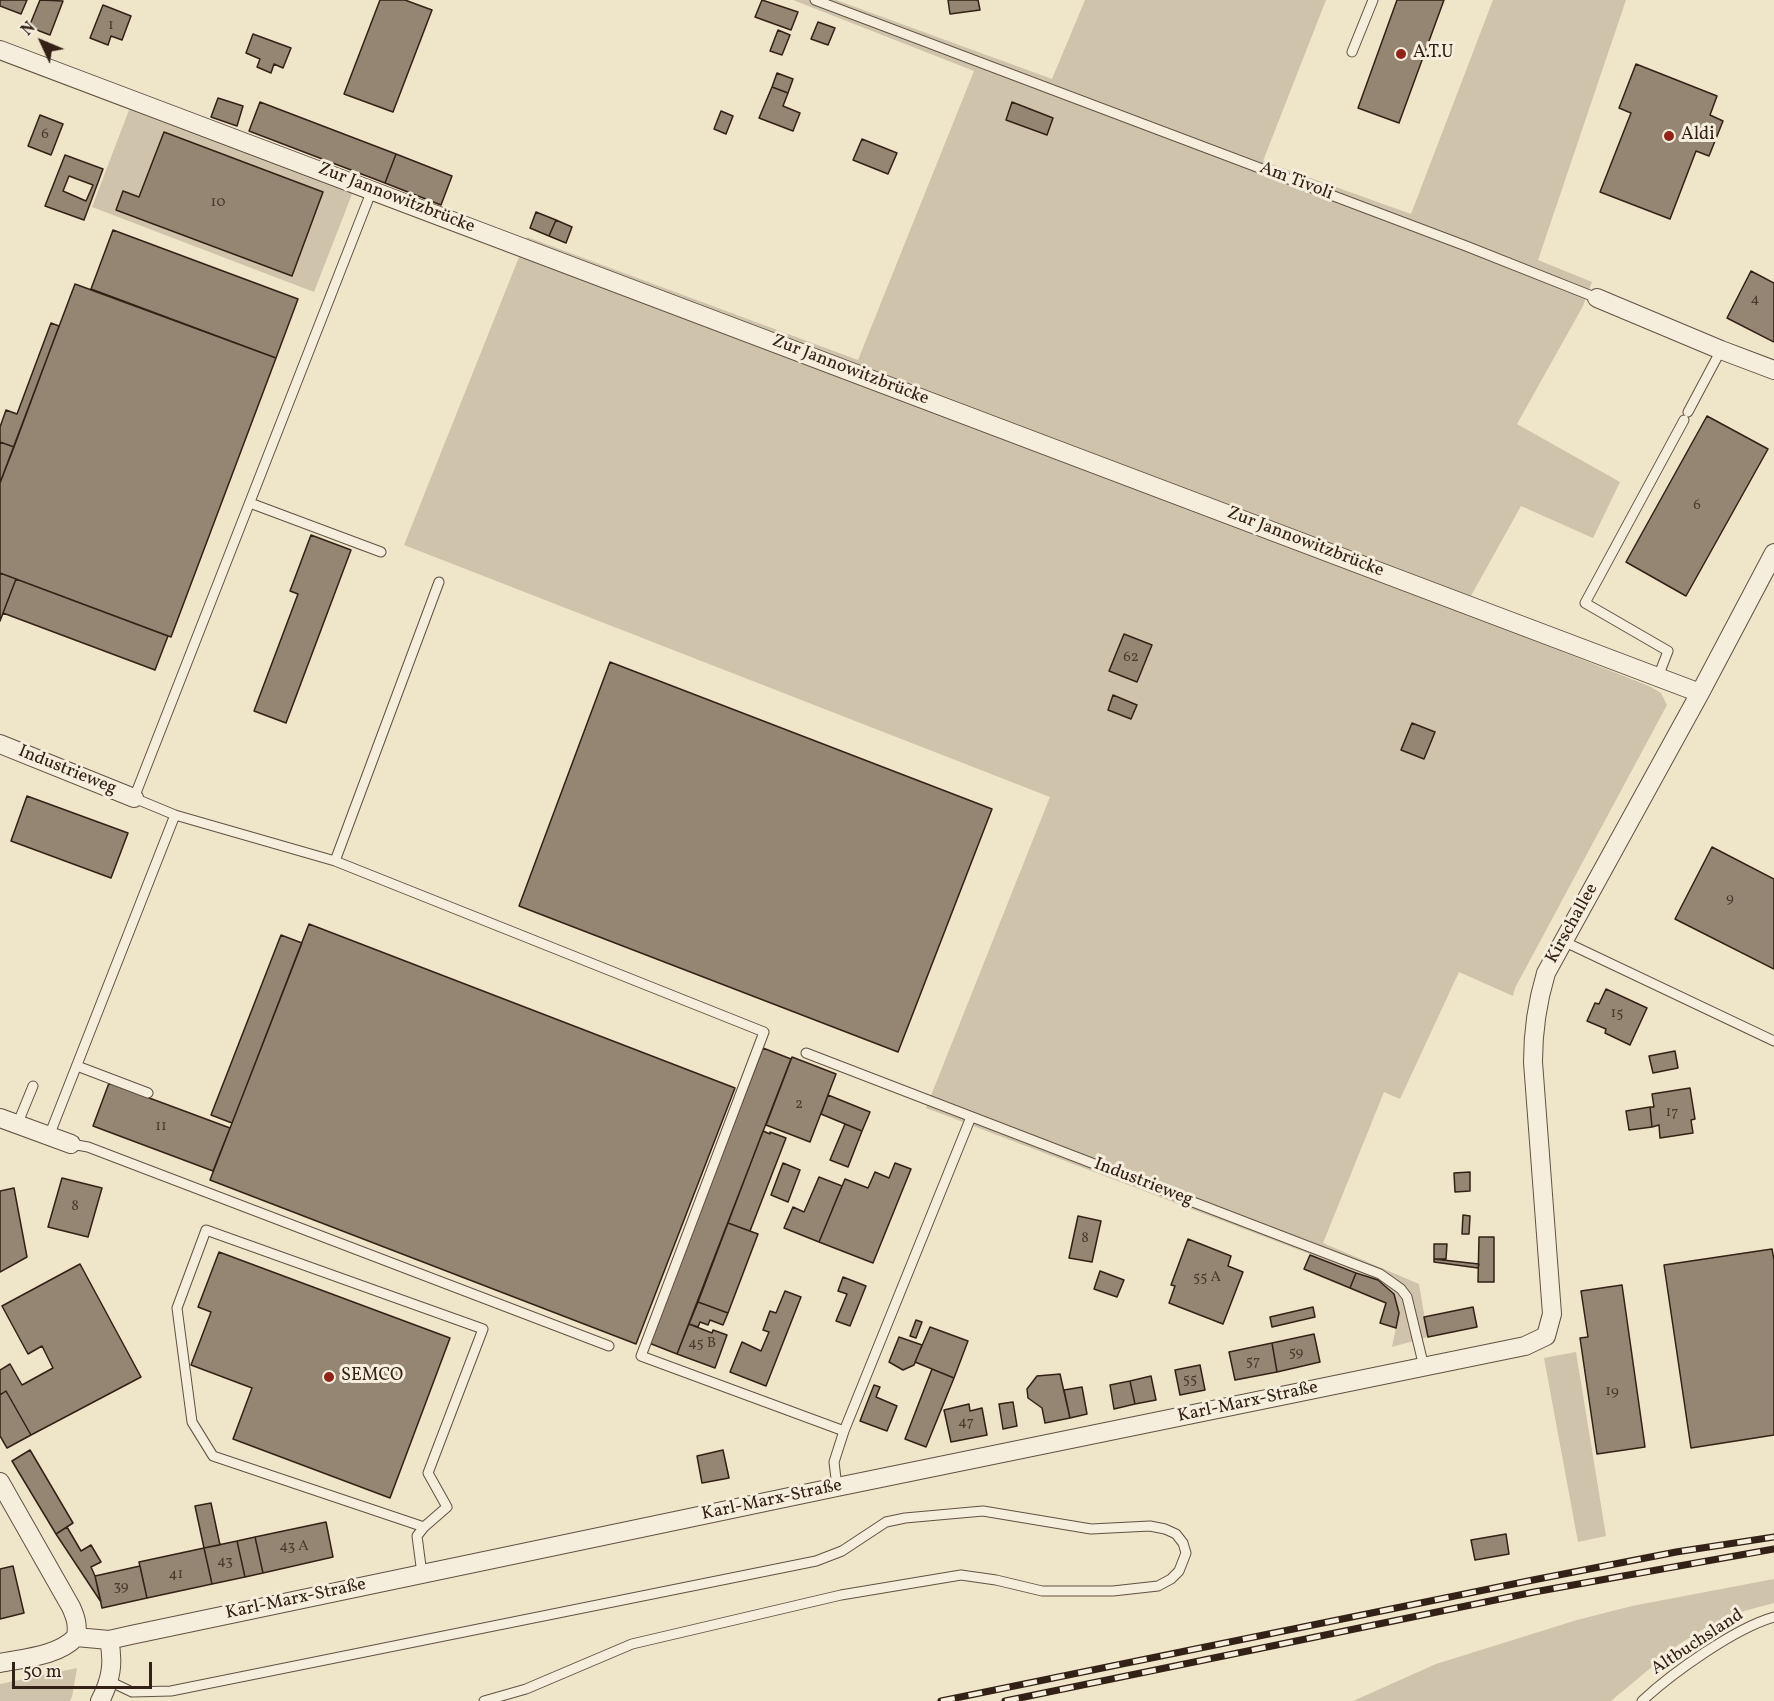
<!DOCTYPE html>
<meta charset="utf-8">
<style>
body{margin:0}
#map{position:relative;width:1774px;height:1701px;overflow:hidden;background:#efe5c9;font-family:Vollkorn,serif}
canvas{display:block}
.north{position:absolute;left:12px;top:12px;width:60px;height:60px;-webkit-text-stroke:4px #f5eedc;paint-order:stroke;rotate:314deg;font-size:16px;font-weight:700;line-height:24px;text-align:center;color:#332016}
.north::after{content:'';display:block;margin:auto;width:21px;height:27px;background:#332016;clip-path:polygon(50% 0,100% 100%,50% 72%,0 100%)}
.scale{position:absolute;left:12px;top:1662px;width:140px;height:27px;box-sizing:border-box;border:3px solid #332016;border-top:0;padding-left:8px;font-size:18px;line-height:21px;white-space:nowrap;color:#332016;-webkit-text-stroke:4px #f5eedc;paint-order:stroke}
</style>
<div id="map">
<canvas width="1774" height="1701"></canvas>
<div class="north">N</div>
<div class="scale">50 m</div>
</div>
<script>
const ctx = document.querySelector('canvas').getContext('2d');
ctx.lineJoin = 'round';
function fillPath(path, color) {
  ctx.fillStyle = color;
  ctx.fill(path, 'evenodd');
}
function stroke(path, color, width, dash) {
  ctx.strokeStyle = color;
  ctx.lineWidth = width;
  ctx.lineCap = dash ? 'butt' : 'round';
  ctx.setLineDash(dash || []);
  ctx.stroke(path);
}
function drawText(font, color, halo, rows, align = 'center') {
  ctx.font = font + ' Vollkorn,serif';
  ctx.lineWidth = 6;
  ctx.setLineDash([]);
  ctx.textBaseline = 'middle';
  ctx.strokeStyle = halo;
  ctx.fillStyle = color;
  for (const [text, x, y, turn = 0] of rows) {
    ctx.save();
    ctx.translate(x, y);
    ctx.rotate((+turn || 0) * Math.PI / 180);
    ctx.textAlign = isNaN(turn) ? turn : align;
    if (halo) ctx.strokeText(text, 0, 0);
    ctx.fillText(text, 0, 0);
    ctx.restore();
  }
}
const green = new Path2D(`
 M793,0H836L1052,79L1085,0H1326L1263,161L1411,214L1493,0H1626L1538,260L1592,282L1583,306L1517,424L1620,482L1593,538L1521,506L1462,612L1649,686L1661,693L1667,705L1515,988L1513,996L1459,972L1400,1099L1384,1092L1323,1243L1419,1284L1428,1337L1392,1347L1399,1313L1394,1294L1378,1280L926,1108L1050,797L404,545L527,237L858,360L974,71Z
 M129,110L352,194L314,292L92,207Z
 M1576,1352L1606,1536L1578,1542L1544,1358Z
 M1774,1579V1603L1744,1611L1710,1625L1678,1645L1611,1701H1353L1436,1664L1577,1620L1632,1606Z
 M77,1668L72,1697L70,1701H0V1684Z`);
const building = new Path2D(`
 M0,0H27L21,14L0,6Z
 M40,0L63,1L50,35L29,27Z
 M380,0H405L432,10L393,112L344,94Z
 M762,0L798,12L791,30L755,17Z
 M948,0H978L980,10L950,14Z
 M1397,0H1444L1399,123L1358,108Z
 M103,5L131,16L122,40L111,36L108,45L90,38Z
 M818,22L835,28L828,45L811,39Z
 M778,30L790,35L782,55L770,51Z
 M253,34L291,48L283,68L274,64L271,73L257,67L260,59L246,53Z
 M1636,64L1717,96L1710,115L1723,121L1709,156L1696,151L1670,219L1600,192L1631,113L1619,108Z
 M777,73L793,79L788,93L772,87Z
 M772,87L788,93L783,106L800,113L793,131L759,118Z
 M218,98L243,106L237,126L211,117Z
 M260,102L396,154L385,183L249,131Z
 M1012,102L1053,118L1047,135L1006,120Z
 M721,111L733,116L726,134L714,129Z
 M40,115L63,124L51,155L28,146Z
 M164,132L323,192L292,276L116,210L123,191L139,197Z
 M862,139L897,153L888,174L853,160Z
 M396,154L452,176L441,205L385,183Z
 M65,155L103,169L84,220L45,206ZM69,176L93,185L86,201L63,191Z
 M536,212L556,220L549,236L530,228Z
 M556,220L572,227L566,243L549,236Z
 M113,230L298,299L276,358L91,289Z
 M1751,271L1774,283V342L1727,318Z
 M75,284L276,358L171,637L0,573V483Z
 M51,323L59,326L14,447L0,442V427L6,410L17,414Z
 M1707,416L1768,449L1686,596L1626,562Z
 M0,442L14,447L0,483Z
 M311,535L351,550L286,723L254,711L298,594L290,591Z
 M0,573L16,579L0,621Z
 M16,579L168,636L155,670L3,613Z
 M1124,634L1152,645L1137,682L1109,671Z
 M610,662L992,809L898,1052L519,906Z
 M1113,695L1137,705L1131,719L1108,710Z
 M1412,723L1435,732L1424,759L1401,750Z
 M27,796L128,833L111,878L11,841Z
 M1712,847L1774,879V969L1675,919Z
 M309,924L735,1088L636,1344L210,1180Z
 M281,935L302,943L232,1123L211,1115Z
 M1606,989L1647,1008L1630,1045L1605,1033L1606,1029L1587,1021L1595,1003L1599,1004Z
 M763,1048L791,1059L677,1354L649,1343Z
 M1675,1051L1678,1068L1653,1073L1649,1056Z
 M792,1057L836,1074L810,1142L766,1125Z
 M109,1083L230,1128L213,1171L93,1126Z
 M1690,1088L1695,1119L1691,1120L1693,1133L1660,1138L1659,1125L1652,1127L1650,1107H1654L1652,1094Z
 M828,1095L870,1112L862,1131L821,1114Z
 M1650,1107L1652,1127L1629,1130L1626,1111Z
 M845,1124L862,1131L848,1167L830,1160Z
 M763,1131L770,1134V1132L786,1138L750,1231L728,1223Z
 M783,1163L800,1170L788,1202L771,1195Z
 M895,1163L911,1169L873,1263L819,1242L845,1179L868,1188L875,1172L889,1178Z
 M1470,1172V1191L1455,1192L1454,1173Z
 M819,1177L842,1186L819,1242L784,1228L793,1207L804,1212Z
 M62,1178L102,1188L88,1237L48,1227Z
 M14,1188L27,1257L0,1272V1191Z
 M1463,1215L1470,1216L1469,1234H1462Z
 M1078,1216L1101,1221L1092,1262L1069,1258Z
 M728,1223L758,1234L728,1313L698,1302Z
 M1479,1237H1494V1282H1478Z
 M1188,1239L1231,1256L1228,1266L1243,1272L1223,1324L1169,1303L1175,1286L1171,1285Z
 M1434,1244H1447L1446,1259H1434Z
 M1772,1249L1774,1260V1435L1691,1448L1664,1265Z
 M219,1252L450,1338L390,1498L233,1439L252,1388L191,1365L211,1312L198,1307Z
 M1310,1255L1356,1273L1350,1288L1304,1269Z
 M1434,1259L1479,1264L1478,1268L1434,1262Z
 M80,1264L141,1377L31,1435L6,1391L0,1395V1370L10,1364L22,1385L53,1368L42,1346L28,1354L2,1306Z
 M1100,1271L1124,1280L1117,1297L1094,1289Z
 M1356,1273L1378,1280L1394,1294L1399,1313L1396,1328L1380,1323L1386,1303L1350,1288Z
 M843,1277L866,1286L850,1326L836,1321L847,1294L838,1291Z
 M1622,1285L1645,1447L1597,1454L1580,1338L1588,1337L1581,1291Z
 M785,1291L801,1297L766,1386L730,1372L742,1342L761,1351L769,1332L763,1330L770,1311L776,1313Z
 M698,1302L728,1313L723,1325L710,1320L708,1325L700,1322L698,1327L689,1324Z
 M1313,1307L1315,1317L1272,1327L1270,1317Z
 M1473,1307L1477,1327L1428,1337L1424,1317Z
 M916,1320L922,1322L916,1338L910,1336Z
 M689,1324L712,1333L713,1330L727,1335L715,1368L677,1354Z
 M930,1327L968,1341L954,1378L915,1362Z
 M1314,1334L1320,1362L1277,1372L1272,1343Z
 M899,1337L922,1345L914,1365L903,1370L889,1362Z
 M1272,1343L1277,1372L1235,1380L1229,1352Z
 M1200,1365L1205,1390L1180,1395L1175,1370Z
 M932,1369L954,1378L926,1447L905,1439Z
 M1060,1374L1070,1418L1045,1423L1042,1408L1028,1398L1027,1389L1037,1376Z
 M1151,1376L1156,1400L1135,1404L1130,1381Z
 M1130,1381L1135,1404L1114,1409L1110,1385Z
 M874,1385L880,1387L876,1397L897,1406L887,1431L860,1421Z
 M1082,1387L1087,1414L1070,1418L1064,1390Z
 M6,1391L31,1435L7,1448L0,1436V1395Z
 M1013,1402L1017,1426L1003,1429L999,1404Z
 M969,1404L970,1411L982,1408L987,1435L951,1442L944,1410Z
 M30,1450L73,1523L56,1534L12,1461Z
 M723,1450L729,1478L702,1483L697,1456Z
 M211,1503L220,1545L204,1548L195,1506Z
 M326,1522L333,1557L263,1573L255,1537Z
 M67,1527L81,1551L91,1545L101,1562L91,1567L95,1576L101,1602L56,1534Z
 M1506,1534L1509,1554L1475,1560L1471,1540Z
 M255,1537L263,1573L245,1577L237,1541Z
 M237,1541L245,1577L212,1584L204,1548Z
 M204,1548L212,1584L147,1598L139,1562Z
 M13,1566L24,1613L0,1619V1569Z
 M140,1566L147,1598L102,1608L95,1576Z`);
const lane = new Path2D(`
 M815,0L1466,246L1597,298
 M1352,52L1373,0
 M372,190L134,798L175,815L335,861L764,1032L641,1356L844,1431
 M1688,412L1721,350
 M250,503L381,552
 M1658,677L1668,651L1585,603L1684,420
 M335,861L439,582
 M1563,941L1774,1041
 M806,1053L1380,1274L1401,1289L1407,1297L1424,1367
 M77,1066L148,1093
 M17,1125L33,1086
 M49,1136L175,815
 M71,1144L88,1147L609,1346
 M837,1487L834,1462L844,1431L971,1117
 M422,1574L417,1536L424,1527L213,1456L192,1422L177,1308L206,1230L483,1329L428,1473L447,1507L424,1527
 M109,1681L132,1692L171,1691L816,1561L842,1551L886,1522L905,1518L983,1511L1091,1529L1150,1526L1165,1529L1176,1534L1183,1543L1186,1553L1179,1571L1171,1579L1158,1586L1113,1591H1042L996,1580L961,1575L841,1595L632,1644L526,1689L484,1701
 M1642,1701C1672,1673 1735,1628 1774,1617`);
const street = new Path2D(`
 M0,50L1700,693
 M1597,298L1721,350L1774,370
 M0,744L134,798
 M0,1118L71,1144
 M0,1482L71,1607C76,1618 78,1625 76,1637
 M0,1663C25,1658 58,1656 76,1637L109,1640L131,1635L837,1487L1525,1346L1546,1336L1552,1314L1533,1062C1533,1031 1537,1003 1546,973L1700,693L1774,553
 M100,1701C111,1680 114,1663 109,1640`);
const rail = new Path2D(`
 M941,1701L1533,1580L1676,1552L1774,1537
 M1005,1701L1534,1592L1774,1549`);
const markers = [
 [1401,54,6,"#8f2418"],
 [1669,136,6,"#8f2418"],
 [329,1377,6,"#8f2418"]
];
const numberNames = [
 ["1",111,26],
 ["6",45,135],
 ["10",218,203],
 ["4",1755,300],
 ["6",1697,506],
 ["62",1131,658],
 ["9",1730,899],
 ["15",1617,1014],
 ["2",799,1105],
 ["17",1672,1113],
 ["11",161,1127],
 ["8",75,1207],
 ["8",1085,1239],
 ["55 A",1207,1278],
 ["45 B",702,1344],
 ["59",1296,1353],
 ["57",1253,1362],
 ["55",1190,1380],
 ["19",1612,1392],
 ["47",966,1423],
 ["43 A",294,1547],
 ["43",225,1562],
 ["41",176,1575],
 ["39",121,1587]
];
const poiNames = [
 ["A.T.U",1413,54],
 ["Aldi",1681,136],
 ["SEMCO",341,1377]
];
const streetNames = [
 ["Am Tivoli",1296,182,21],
 ["Zur Jannowitzbrücke",396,199,21],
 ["Zur Jannowitzbrücke",850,371,21],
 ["Zur Jannowitzbrücke",1305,543,21],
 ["Industrieweg",67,771,22],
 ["Kirschallee",1573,924,-61],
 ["Industrieweg",1143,1183,21],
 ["Karl-Marx-Straße",1248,1403,-12],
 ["Karl-Marx-Straße",772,1501,-12],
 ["Karl-Marx-Straße",296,1600,-12],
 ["Altbuchsland",1698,1643,-33]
];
fillPath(green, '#cfc4ab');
fillPath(building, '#958673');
stroke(building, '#332016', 1.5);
stroke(lane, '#625143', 11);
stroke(street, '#625143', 20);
stroke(lane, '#f5eedc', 9);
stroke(street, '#f5eedc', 18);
stroke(rail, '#332016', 7);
stroke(rail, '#f5eedc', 4.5, [14]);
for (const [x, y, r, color] of markers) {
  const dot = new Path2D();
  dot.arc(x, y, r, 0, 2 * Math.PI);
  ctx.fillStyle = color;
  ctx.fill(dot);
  stroke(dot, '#f5eedc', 2);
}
drawText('15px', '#4c3a2d', null, numberNames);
drawText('18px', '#332016', '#f5eedc', poiNames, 'left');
drawText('18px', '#332016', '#f5eedc', streetNames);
</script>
